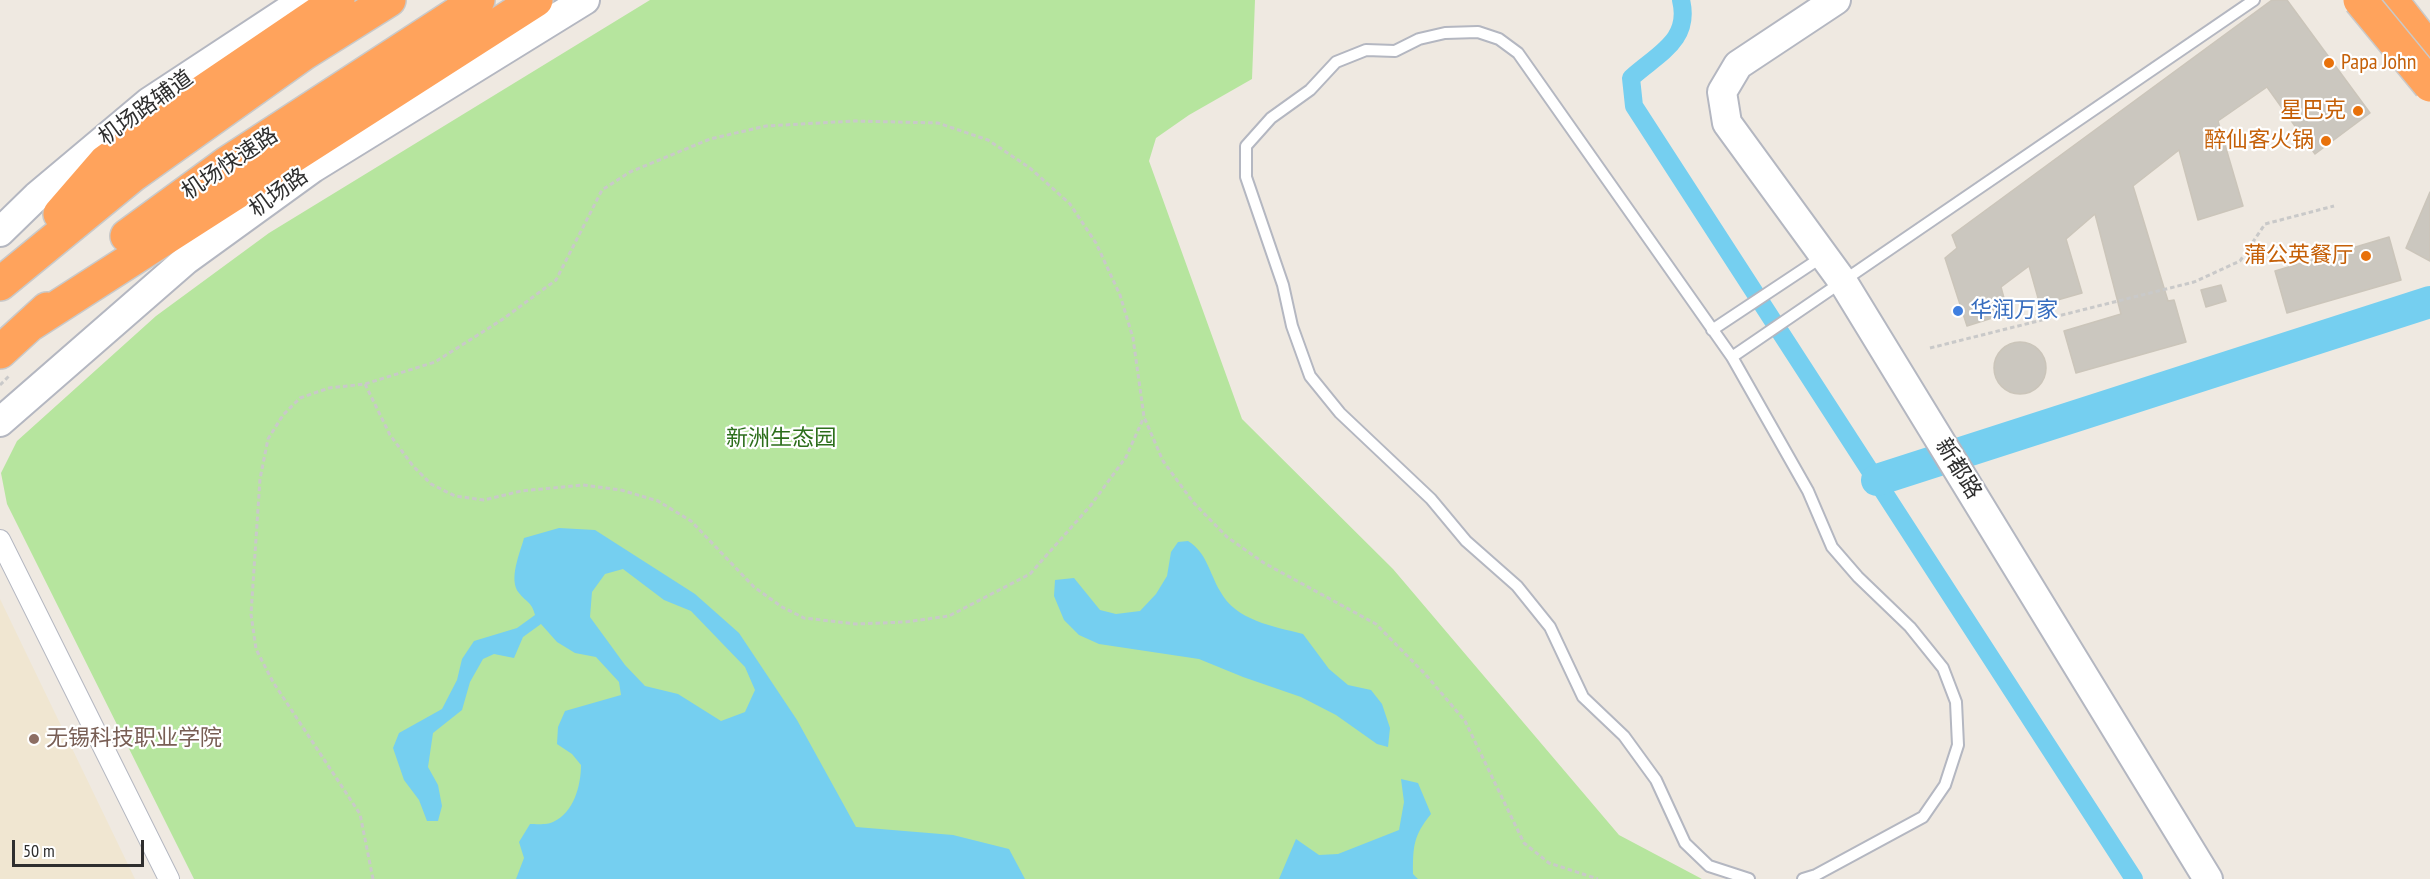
<!DOCTYPE html>
<meta charset="utf-8">
<style>
body{margin:0}
#map{position:relative;width:2430px;height:879px;overflow:hidden;background:#efe9e1;font-family:"PT Sans Narrow",sans-serif}
canvas{display:block}
.scale{position:absolute;left:12px;top:840px;width:132px;height:27px;box-sizing:border-box;border:3px solid #2e2e2e;border-top:0;padding-left:8px;font-size:18px;line-height:21px;white-space:nowrap;color:#2e2e2e;-webkit-text-stroke:4px #fff;paint-order:stroke}
</style>
<div id="map">
<canvas width="2430" height="879"></canvas>
<div class="scale">50 m</div>
</div>
<script>
const ctx = document.querySelector('canvas').getContext('2d');
ctx.lineJoin = 'round';
function fillPath(path, color) {
  ctx.fillStyle = color;
  ctx.fill(path, 'evenodd');
}
function stroke(path, color, width, dash) {
  ctx.strokeStyle = color;
  ctx.lineWidth = width;
  ctx.lineCap = dash ? 'butt' : 'round';
  ctx.setLineDash(dash || []);
  ctx.stroke(path);
}
function drawText(font, color, halo, rows, align = 'center') {
  ctx.font = font + ' "PT Sans Narrow","Noto Sans SC",sans-serif';
  ctx.lineWidth = 4.5;
  ctx.setLineDash([]);
  ctx.textBaseline = 'middle';
  ctx.strokeStyle = halo;
  ctx.fillStyle = color;
  for (const [text, x, y, turn = 0] of rows) {
    ctx.save();
    ctx.translate(x, y);
    ctx.rotate((+turn || 0) * Math.PI / 180);
    ctx.textAlign = isNaN(turn) ? turn : align;
    if (halo) ctx.strokeText(text, 0, 0);
    ctx.fillText(text, 0, 0);
    ctx.restore();
  }
}
const education = new Path2D(`
 M0,599L135,879H0Z`);
const green = new Path2D(`
 M650,0H1255L1252,79L1189,115L1156,138L1149,161L1242,419L1393,569L1619,835L1702,879H194L7,504L1,473L17,441L156,316L269,233Z`);
const water = new Path2D(`
 M559,528L595,530L695,594L739,633L797,720L856,827L953,835L1009,849L1025,879H516L524,858L519,842L530,824C536,824 548,825 553,822C574,813 581,785 581,765L572,754L557,744L558,727L565,711L621,695L619,682L596,657L575,653L557,642L541,624L523,637L514,658L494,654L483,659L470,682L462,710L433,733L428,767L438,785L442,806L438,821H427L419,800L404,780L393,748L399,733L442,709L457,680L462,659L474,641L517,628L535,615C532,602 526,602 519,593C508,580 520,553 524,538ZM623,569L664,600L691,611L745,667L755,690L745,712L721,721L678,694L645,686L625,665L590,617L592,592L605,574Z
 M1188,541C1207,553 1209,572 1220,591C1236,621 1273,626 1303,634L1329,669L1348,685L1371,690L1382,704L1390,728L1388,747L1377,744L1336,715L1301,697L1243,677L1199,659L1099,644L1079,635L1064,620L1054,596L1055,580L1074,578L1100,610L1116,614L1140,611L1156,594L1167,576L1171,552L1178,542Z
 M1401,779L1418,783L1431,814C1413,836 1413,847 1413,874L1418,879H1279L1296,839L1319,855L1338,854L1399,830L1404,802Z`);
const canal = new Path2D(`
 M1681,0C1691,41 1657,54 1631,78L1634,106L2134,879`);
const river = new Path2D(`
 M1877,480L2430,302`);
const building = new Path2D(`
 M2272,0H2287L2370,113L2315,154L2267,87L2218,121L2243,206L2198,220L2179,150L2133,186L2168,301L2174,300L2186,342L2076,373L2064,331L2121,314L2095,214L2066,239L2082,293L2040,305L2029,266L2001,287L2008,313L1967,326L1945,258L1957,248L1952,235Z
 M2430,192V261L2406,248Z
 M2389,237L2401,280L2287,313L2275,271Z
 M2221,285L2226,301L2206,307L2201,290Z
 M1994 368a26 26 0 1 1 52 0a26 26 0 1 1-52 0Z`);
const path = new Path2D(`
 M1930,348L2194,282L2240,261L2265,224L2334,206
 M365,384L390,435L413,466L431,484L455,496L484,500L521,491L583,485L621,490L658,501L691,521L754,587L782,607L804,618L856,624L905,622L949,616L1030,574L1091,505L1126,457L1144,417
 M0,385L9,376
 M373,879L360,814L273,682L256,649L251,614L260,479L268,439L283,415L300,398L329,388L365,384L435,362L503,319L556,280L602,190L630,172L710,139L766,126L854,121L938,123L988,140L1030,168L1070,204L1096,243L1120,295L1133,338L1144,417L1163,461L1193,502L1227,537L1264,563L1376,624L1426,675L1465,721L1524,843L1549,863L1598,879`);
const lane = new Path2D(`
 M1712,330L1822,257
 M1732,357L2254,0
 M1749,879L1709,866L1685,843L1656,780L1624,736L1583,697L1550,627L1517,586L1466,541L1431,499L1340,413L1310,376L1292,326L1283,285L1246,177V146L1271,118L1310,90L1336,62L1366,50L1395,51L1419,39L1445,33L1478,32L1499,39L1518,53L1732,357L1808,491L1832,547L1858,577L1910,627L1943,668L1956,702L1958,745L1945,785L1923,817L1816,875L1803,879`);
const street = new Path2D(`
 M0,540L169,879`);
const secondary = new Path2D(`
 M1836,0L1738,65L1722,92L1727,123L1843,282L2208,879
 M0,232L37,196L149,102L304,0
 M0,422L186,260L313,168L585,0`);
const highway = new Path2D(`
 M2391,0L2430,50
 M60,214L105,162L204,91L338,0
 M127,236L227,163L478,0
 M0,284L133,175L303,54L389,0
 M31,324L536,0
 M0,352L47,309`);
const highwayBridge = new Path2D(`
 M2360,0L2430,85`);
const markers = [
 [2329,63,6,"#e8710a"],
 [2358,111,6,"#e8710a"],
 [2326,141,6,"#e8710a"],
 [2366,256,6,"#e8710a"],
 [1958,311,6,"#3f7fe0"],
 [34,739,6,"#8d6e63"]
];
const foodNames = [
 ["Papa John",2341,63,"left"],
 ["星巴克",2346,111],
 ["醉仙客火锅",2314,141],
 ["蒲公英餐厅",2354,256]
];
const streetNames = [
 ["机场路辅道",146,108,-36],
 ["机场快速路",230,164,-34],
 ["机场路",279,193,-36],
 ["新都路",1958,469,58]
];
const shopNames = [
 ["华润万家",1970,311]
];
const parkNames = [
 ["新洲生态园",781,439]
];
const educationNames = [
 ["无锡科技职业学院",46,739]
];
fillPath(education, '#f0e6d1');
fillPath(green, '#b6e59e');
fillPath(water, '#75cff0');
stroke(canal, '#75cff0', 18);
stroke(river, '#75cff0', 32);
fillPath(building, '#cbc7bf');
stroke(building, '#cbc5ba', 1.5);
stroke(lane, '#b4b7c1', 14);
stroke(street, '#b4b7c1', 22);
stroke(secondary, '#b4b7c1', 32);
stroke(highway, '#c9c9c9', 36);
stroke(path, '#c9c9c9', 3, [4.5, 3]);
stroke(lane, '#fff', 10);
stroke(street, '#fff', 20);
stroke(secondary, '#fff', 28);
stroke(highway, '#ffa35c', 33);
stroke(highwayBridge, '#c9c9c9', 36, []);
stroke(highwayBridge, '#ffa35c', 33);
for (const [x, y, r, color] of markers) {
  const dot = new Path2D();
  dot.arc(x, y, r, 0, 2 * Math.PI);
  ctx.fillStyle = color;
  ctx.fill(dot);
  stroke(dot, '#fff', 2);
}
drawText('22px', '#c56008', '#fff', foodNames, 'right');
drawText('22px', '#2e2e2e', '#fff', streetNames);
drawText('22px', '#366cbe', '#fff', shopNames, 'left');
drawText('22px', '#2c6e1b', '#fff', parkNames);
drawText('22px', '#785e54', '#fff', educationNames, 'left');
</script>
